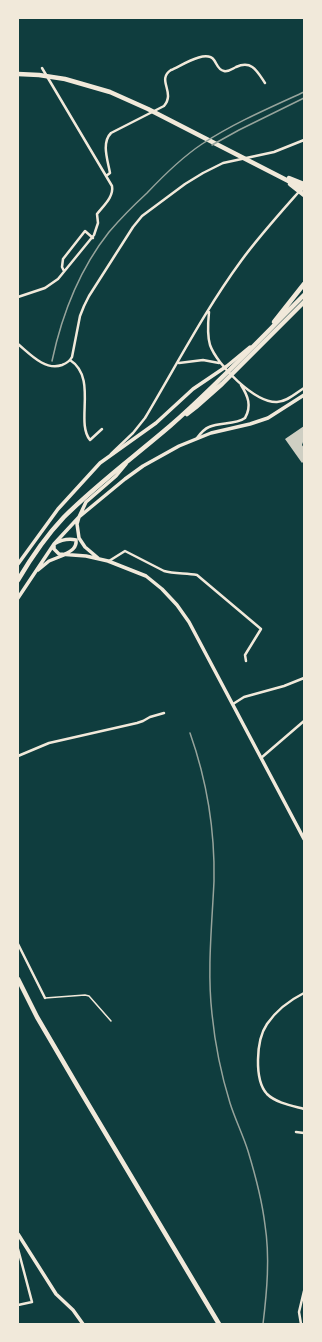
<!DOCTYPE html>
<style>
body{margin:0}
#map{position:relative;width:322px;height:1342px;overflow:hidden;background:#0f3d3e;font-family:Merriweather,serif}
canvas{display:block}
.frame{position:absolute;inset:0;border:19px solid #f1e9da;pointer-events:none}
</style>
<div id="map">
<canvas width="322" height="1342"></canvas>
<div class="frame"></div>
</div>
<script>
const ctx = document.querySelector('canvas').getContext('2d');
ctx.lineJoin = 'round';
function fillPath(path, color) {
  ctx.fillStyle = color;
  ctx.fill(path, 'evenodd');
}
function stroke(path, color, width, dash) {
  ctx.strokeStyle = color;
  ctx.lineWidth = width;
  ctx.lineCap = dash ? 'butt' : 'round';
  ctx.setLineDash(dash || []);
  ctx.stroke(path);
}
const building = new Path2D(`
 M304,426V439L302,445L304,448V461L302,463L285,439Z`);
const service = new Path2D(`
 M45,998L85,995L89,996L111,1021`);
const minor = new Path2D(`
 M106,176L110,173C108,161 101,143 111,133L164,106C176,92 156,80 171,70C181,66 206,49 214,60C217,64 218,70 224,71C229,72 232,69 236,67C252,60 257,71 265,83
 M64,271L62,267L63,259L85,231L93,238
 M18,297L45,288L58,279L94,235L98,223L97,214C103,206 114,197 112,186L42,68
 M209,312C208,322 207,335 210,345C217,365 255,403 277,402C287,402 296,393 304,388
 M18,344C30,354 45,371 62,365C67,363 70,361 72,357L80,316L84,306L89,296L133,227L142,216L185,184L203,173L223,163L274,152L304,140
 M70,360C98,378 75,422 90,440L102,429
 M179,363L203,360L219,363
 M197,438C200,434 204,429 209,427C220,422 235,425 245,418C252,406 248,396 241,385
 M111,454L133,433L145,418C176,366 205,310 241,261C260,235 282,211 304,186
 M109,561L125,551L164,571C174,574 186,573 197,575L261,629L245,655L246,661
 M233,704L244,697L284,686L304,678
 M18,756L49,743L137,723L143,721L150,717L164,713
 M261,758L304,721
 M18,944L45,998
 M304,993C290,1000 276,1011 267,1024C256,1040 254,1080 267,1094C276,1103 293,1106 304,1109
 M296,1132L304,1133
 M18,1249L32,1302L18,1305
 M301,1324L299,1312L304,1291`);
const tertiary = new Path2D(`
 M65,554C71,551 77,548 76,540C67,538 61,540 54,544V549L59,554L86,556L108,561L146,576L162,589L177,605L189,622L304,839
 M98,558L85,547L79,538L77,524L79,517L86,502L116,476L126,464
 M18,564L58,509L100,463L156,423L193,389L227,366L250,347
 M38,570L49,561L64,555
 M18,598L54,544L79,517L125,479L143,466L179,446L211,433L250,424L268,418L304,395
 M18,1234L56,1294L73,1310L83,1324`);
const primary = new Path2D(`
 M18,74L39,75L65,79L110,92L148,109L304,189
 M289,178L304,184
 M290,184L304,195
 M274,322L304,284
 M187,414L196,407L222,384L304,302
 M18,580C31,558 46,536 64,517C97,484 135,456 170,426C217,385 260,339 304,295
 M18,979L37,1017L78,1087L219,1324`);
const rail = new Path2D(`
 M212,145L239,130L304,98
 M52,361C62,314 79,270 109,232C121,218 134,205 147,193C164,175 181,158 202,144C234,123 269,108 304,92
 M190,733C207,781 215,830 214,881C212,925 207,970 212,1014C215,1044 221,1074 230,1103C235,1119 243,1135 248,1151C255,1174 262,1200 265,1225C270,1257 267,1291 263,1324`);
fillPath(building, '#cfcfc3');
stroke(service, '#f1e9da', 1.5);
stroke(minor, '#f1e9da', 2.5);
stroke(tertiary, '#f1e9da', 3.5);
stroke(primary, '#f1e9da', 4.5);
stroke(rail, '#97a49c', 1.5);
</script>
